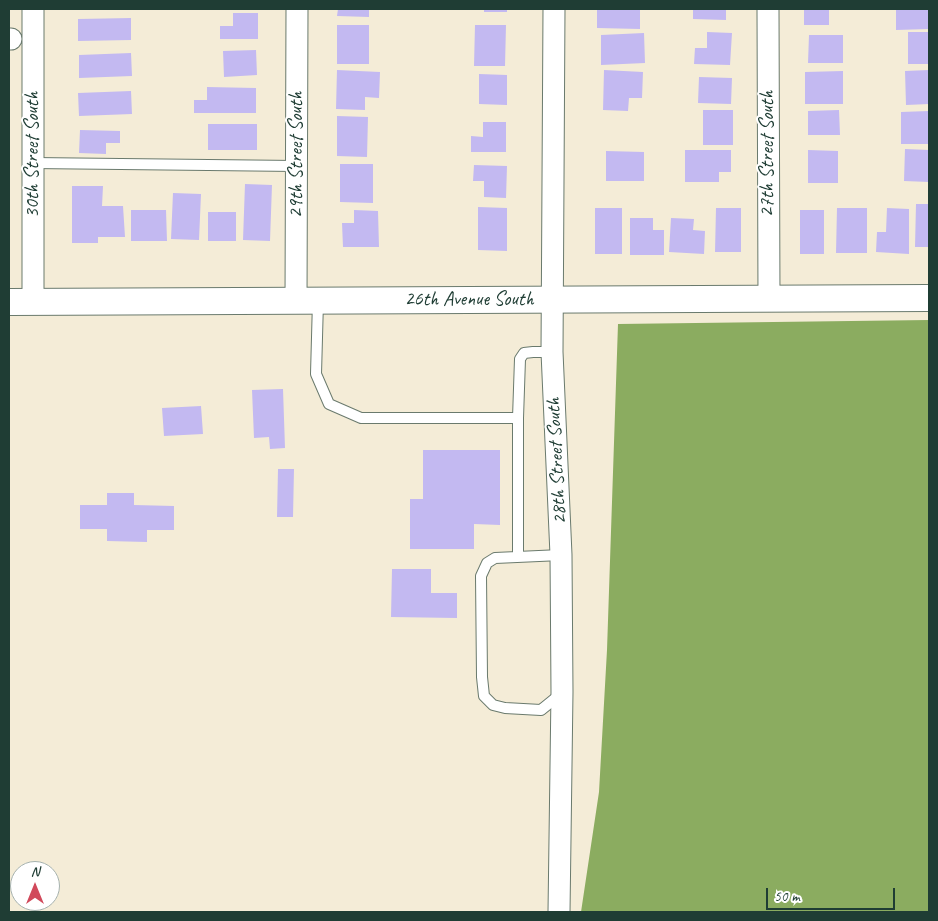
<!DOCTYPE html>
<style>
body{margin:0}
#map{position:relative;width:938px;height:921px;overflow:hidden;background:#f4ecd7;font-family:Caveat,sans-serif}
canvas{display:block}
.frame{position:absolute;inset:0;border:10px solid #1f3d34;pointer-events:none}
.north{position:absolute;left:10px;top:861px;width:50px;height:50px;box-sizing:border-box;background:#fff;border:1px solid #a5b1ae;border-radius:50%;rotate:0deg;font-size:14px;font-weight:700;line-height:20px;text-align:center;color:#1f3d34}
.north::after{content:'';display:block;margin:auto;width:18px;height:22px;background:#d1495b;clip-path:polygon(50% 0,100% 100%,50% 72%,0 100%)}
.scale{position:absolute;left:766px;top:888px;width:129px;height:22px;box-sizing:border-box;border:2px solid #1f3d34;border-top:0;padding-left:6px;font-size:15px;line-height:18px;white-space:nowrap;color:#1f3d34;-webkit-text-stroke:4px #fff;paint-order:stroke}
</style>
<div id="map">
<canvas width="938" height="921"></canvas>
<div class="frame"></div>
<div class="north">N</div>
<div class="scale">50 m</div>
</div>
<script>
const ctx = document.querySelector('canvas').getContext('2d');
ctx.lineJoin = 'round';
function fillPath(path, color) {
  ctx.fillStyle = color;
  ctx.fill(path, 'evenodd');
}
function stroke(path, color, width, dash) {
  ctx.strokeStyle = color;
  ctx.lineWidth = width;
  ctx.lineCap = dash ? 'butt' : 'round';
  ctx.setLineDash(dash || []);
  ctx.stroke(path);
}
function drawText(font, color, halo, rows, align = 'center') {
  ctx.font = font + ' Caveat,sans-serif';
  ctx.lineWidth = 4;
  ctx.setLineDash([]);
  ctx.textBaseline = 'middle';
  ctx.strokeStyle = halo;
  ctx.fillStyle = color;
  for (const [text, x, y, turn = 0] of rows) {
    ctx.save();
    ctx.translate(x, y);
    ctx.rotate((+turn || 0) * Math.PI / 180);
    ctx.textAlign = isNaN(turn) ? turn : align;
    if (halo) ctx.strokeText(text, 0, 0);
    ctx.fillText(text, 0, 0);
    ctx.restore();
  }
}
const forest = new Path2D(`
 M929,320V912H581L599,792L607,650L618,324Z`);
const building = new Path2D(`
 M338,9H369V17L337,16Z
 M484,9H507V12H484Z
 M597,9H640V29L597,28Z
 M693,9H726V20L693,19Z
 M804,9H829V25H804Z
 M896,9H929V29L896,30Z
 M233,13H258V39H220V26H233Z
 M131,18V40L78,41V19Z
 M337,25H369V64H337Z
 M475,25H506L505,66H474Z
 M707,32L732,33L730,65L694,64L695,48H707Z
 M908,32H929V64H908Z
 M644,33L645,63L601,65V35Z
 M809,35H843V63H808Z
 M256,50L257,75L224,77L223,51Z
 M131,53L132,76L79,78V55Z
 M337,70L380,72L379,98L365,97V110L336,109Z
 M604,70L643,72L642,98H629L628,111L603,110Z
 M929,70V104L906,105L905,71Z
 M843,71V104H805V72Z
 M479,74L507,75V105L479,104Z
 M699,77L732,78L731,104L698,103Z
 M207,87L256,88V113H194V100H207Z
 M131,91L132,114L79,116L78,93Z
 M703,110H733V145H703Z
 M839,110L840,135H808V111Z
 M929,111V144H901V112Z
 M337,116L368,117L367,157L337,156Z
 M483,122H506V152H471V136L483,137Z
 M208,124H257V150H208Z
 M80,130L120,131V143H106V154L79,153Z
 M905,149L929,150V182L904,181Z
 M685,150H731V172H719V182H685Z
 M808,150L838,151V183H808Z
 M606,151L644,152V181H606Z
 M340,164H373V203L340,202Z
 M474,165L507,166L506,198L484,197V181H473Z
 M245,184L272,185L270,241L243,240Z
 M72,186H103L102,206H123L125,237H98V243H72Z
 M173,193L201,194L199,240L171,239Z
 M916,204H929V247H915Z
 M478,207L507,208V251L478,250Z
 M595,208H622V254H595Z
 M716,208H741V252H715Z
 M837,208H867V253H836Z
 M887,208L909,209V254L876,252L877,232H886Z
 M131,210H166L167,241H131Z
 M354,210L378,211L379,247H343L342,223H354Z
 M800,210H824V254H800Z
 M208,212H236V241H208Z
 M630,218H653V230H664V255H630Z
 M671,218L694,219L693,230L705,231L704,254L669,252Z
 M283,389L285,448L270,449L269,437L254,438L252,390Z
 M201,406L203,434L164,436L162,408Z
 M423,450H500V525L474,524V549H410V499H423Z
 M278,469H294L293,517H277Z
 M107,493H134V505L174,506V530H147V542L107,541V529H80V505H107Z
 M392,569H431V593H457V618L391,617Z`);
const service = new Path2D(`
 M33,163L296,166
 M318,301L316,374L329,404L361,418H518L520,359L524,353L533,352H552
 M561,555L495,558L487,563L481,576L482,677L484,696L493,705L505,708L541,710L562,693
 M518,557V418`);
const minor = new Path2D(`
 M33,9V302
 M554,9L552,352L561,555L562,692L559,912
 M768,9L769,299
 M9,39H11
 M296,301L297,9`);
const tertiary = new Path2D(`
 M9,302L929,298`);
const streetNames = [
 ["27th Street South",768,154,-90],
 ["30th Street South",33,155,-90],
 ["29th Street South",297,155,-90],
 ["26th Avenue South",469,300],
 ["28th Street South",557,461,-93]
];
fillPath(forest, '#8bac60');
fillPath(building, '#c3b9f1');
stroke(service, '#6a7a6d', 12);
stroke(minor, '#6a7a6d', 23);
stroke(tertiary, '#6a7a6d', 28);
stroke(service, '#fff', 10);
stroke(minor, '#fff', 21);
stroke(tertiary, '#fff', 26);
drawText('20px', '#1f3d34', '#fff', streetNames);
</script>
